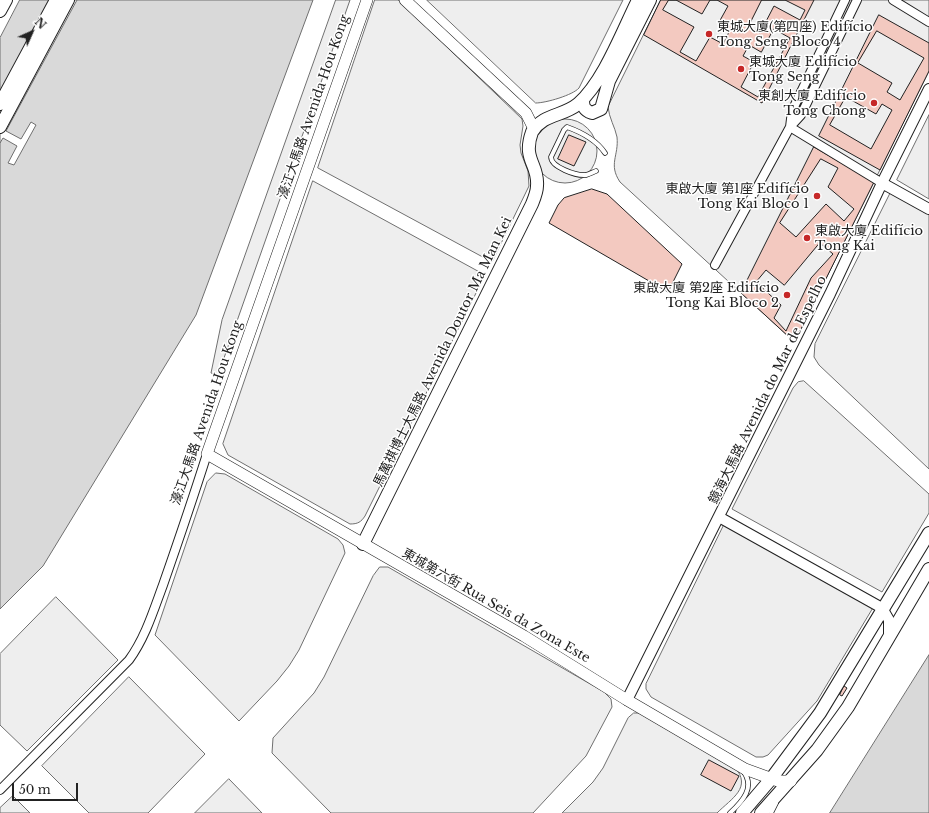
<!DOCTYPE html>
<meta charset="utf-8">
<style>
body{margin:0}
#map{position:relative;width:929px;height:813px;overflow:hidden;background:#fff;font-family:"Libre Baskerville",serif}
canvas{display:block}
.north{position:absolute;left:12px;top:12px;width:40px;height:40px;-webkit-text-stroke:3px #fff;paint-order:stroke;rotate:45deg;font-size:11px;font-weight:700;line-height:16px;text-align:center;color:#222}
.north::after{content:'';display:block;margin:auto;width:14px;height:18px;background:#222;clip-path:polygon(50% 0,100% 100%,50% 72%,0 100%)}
.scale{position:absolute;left:12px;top:783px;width:66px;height:18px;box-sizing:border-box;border:2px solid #222;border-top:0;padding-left:5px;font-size:12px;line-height:14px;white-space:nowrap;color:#222;-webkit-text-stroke:3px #fff;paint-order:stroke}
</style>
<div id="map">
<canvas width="929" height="813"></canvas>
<div class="north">N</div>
<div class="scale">50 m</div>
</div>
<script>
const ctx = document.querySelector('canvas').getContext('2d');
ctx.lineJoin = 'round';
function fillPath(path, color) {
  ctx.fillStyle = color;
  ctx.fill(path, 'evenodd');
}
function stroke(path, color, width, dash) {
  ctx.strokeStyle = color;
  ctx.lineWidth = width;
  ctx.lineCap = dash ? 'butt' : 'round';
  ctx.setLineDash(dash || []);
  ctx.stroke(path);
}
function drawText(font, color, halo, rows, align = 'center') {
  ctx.font = font + ' "Libre Baskerville","Noto Sans SC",serif';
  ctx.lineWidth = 3;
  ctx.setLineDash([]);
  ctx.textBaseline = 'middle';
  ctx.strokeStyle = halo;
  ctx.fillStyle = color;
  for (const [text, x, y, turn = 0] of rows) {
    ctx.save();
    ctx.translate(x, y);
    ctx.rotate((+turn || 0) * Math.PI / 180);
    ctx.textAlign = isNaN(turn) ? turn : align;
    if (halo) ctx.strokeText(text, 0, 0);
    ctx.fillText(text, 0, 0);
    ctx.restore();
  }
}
const green = new Path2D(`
 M336,0H350L218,375L211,373L222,320Z
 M375,0H398L522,119L523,126L520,145L521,153L528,171L529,186L492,262L318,168Z
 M427,0H623L579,88C573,95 546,103 536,103Z
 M661,0H929V71L800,331L789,337L620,182C608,164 619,156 617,137C615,127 609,118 608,107Z
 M929,115V199L897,180Z
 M533 151a32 32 0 1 1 64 0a32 32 0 1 1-64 0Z
 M313,181L485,275L365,516C361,522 358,524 350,524L228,455L223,444Z
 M891,192L929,214V469L819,365L814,357L815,344Z
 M804,381L929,494V513L882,592L732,509L793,388L798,382Z
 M216,473L225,474L338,539L343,545L345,553L299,650L289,666L277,681L239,721L155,635L207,482Z
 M725,523L874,606L817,701L768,755L763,757H756L651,697L646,689V684Z
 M380,567H388L604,692L611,699L612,707L586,756L533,813H331L272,753L273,738L314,693L324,677L373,576Z
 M56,597L118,660L27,751L0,725V654Z
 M129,677L205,754L148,813H89L42,766Z
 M634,713H641L735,767C752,788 732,798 717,813H562L593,782L603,768L628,718Z
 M229,779L262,813H195Z
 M13,796L30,813H0V808Z`);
const water = new Path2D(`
 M20,0H313L196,315L43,566L0,609V38Z
 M929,655V813H830Z`);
const pier = new Path2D(`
 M51,0H77L6,131L21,139L31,122L36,125L14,165L8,163L17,146L3,138L0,143V94Z`);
const building = new Path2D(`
 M661,0H814L762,103L644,35Z
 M669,0H676L702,14L710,0H717L728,6L718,24L730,30L723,44L710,37L696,61L680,52L694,27L663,10Z
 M762,0H785L805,10L800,20L774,6L760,33L749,26Z
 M879,15L929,43V71L880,170L819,136Z
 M774,29L790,38L758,97L741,87L754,62L743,56L749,45L761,52Z
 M877,31L924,58L900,100L887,92L892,83L858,63Z
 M846,97L876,114L882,104L892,110L871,149L830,125Z
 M569,135L586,142L574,166L558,159Z
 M814,147L874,182L800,331L794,336L789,337L741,293Z
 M821,159L838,168L828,187L854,209L844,221L826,204L796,237L780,223Z
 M592,189L607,194L682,264L668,292L549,223L558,205L564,198Z
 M820,243L833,254L811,278L786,331L774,318L781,305L756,282L766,270L784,285Z
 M844,686L847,688L842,696L840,695Z
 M709,760L739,776L731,791L701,775Z`);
const service = new Path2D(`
 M596,171C593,172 590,174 586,175C576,176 551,167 551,157L564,130L567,127C581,132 597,141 605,153
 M730,813C742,802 756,787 743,771
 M771,813L776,803`);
const minor = new Path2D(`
 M893,0L929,22
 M790,127L792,111L845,0
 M790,127L882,183
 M715,265L790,127L801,115L857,0
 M0,790L129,660C145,638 153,612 163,585C178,542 193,498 207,454`);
const tertiary = new Path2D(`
 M882,183L929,209
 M719,517L882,608L889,620V637
 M627,700L830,294L882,183L929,89`);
const secondary = new Path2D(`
 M367,0L207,454L524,636L627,700L745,769L778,781H791
 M405,0L526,113L534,129`);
const primary = new Path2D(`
 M0,11L6,0
 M583,99C583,107 584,110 592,113L601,109L609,81L650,0
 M0,104L56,0
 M0,127L68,0
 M363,544L532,204C534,199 537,192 537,186C539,164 522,160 532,132C544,113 562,117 578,104C604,81 622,32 638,0
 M742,813L771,779L820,713L929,533
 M761,813L817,750L848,707L929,569`);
const markers = [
 [709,34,4,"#c62828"],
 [741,69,4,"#c62828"],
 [874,103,4,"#c62828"],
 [817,196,4,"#c62828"],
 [807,238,4,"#c62828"],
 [787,295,4,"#c62828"]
];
const poiNames = [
 ["東城大廈(第四座) Edifício",717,27],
 ["Tong Seng Bloco 4",717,42],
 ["東城大廈 Edifício",749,62],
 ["Tong Seng",749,77],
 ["東創大廈 Edifício",866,96,"right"],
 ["Tong Chong",866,111,"right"],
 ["東啟大廈 第1座 Edifício",809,189,"right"],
 ["Tong Kai Bloco 1",809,204,"right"],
 ["東啟大廈 Edifício",815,231],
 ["Tong Kai",815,246],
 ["東啟大廈 第2座 Edifício",779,288,"right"],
 ["Tong Kai Bloco 2",779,303,"right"]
];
const streetNames = [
 ["濠江大馬路 Avenida Hou Kong",314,107,-71],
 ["馬萬祺博士大馬路 Avenida Doutor Ma Man Kei",443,352,-64],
 ["鏡海大馬路 Avenida do Mar de Espelho",768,390,-64],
 ["濠江大馬路 Avenida Hou Kong",207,413,-71],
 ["東城第六街 Rua Seis da Zona Este",496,606,30]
];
fillPath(green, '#eee');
stroke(green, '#6f6f6f', 1);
fillPath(water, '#d9d9d9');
stroke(water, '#6f6f6f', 1);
fillPath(pier, '#fff');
stroke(pier, '#6f6f6f', 1);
fillPath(building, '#f3c9c0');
stroke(building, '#222', 1);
stroke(service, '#222', 5.5);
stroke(minor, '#222', 10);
stroke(tertiary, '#222', 12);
stroke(secondary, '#222', 12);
stroke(primary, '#222', 14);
stroke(service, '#fff', 4);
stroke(minor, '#fff', 8);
stroke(tertiary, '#fff', 10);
stroke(secondary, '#fff', 11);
stroke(primary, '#fff', 12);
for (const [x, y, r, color] of markers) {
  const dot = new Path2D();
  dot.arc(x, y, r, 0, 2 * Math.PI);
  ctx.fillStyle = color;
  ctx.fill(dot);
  stroke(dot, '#fff', 1.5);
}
drawText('13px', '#222', '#fff', poiNames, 'left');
drawText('13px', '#222', '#fff', streetNames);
</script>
